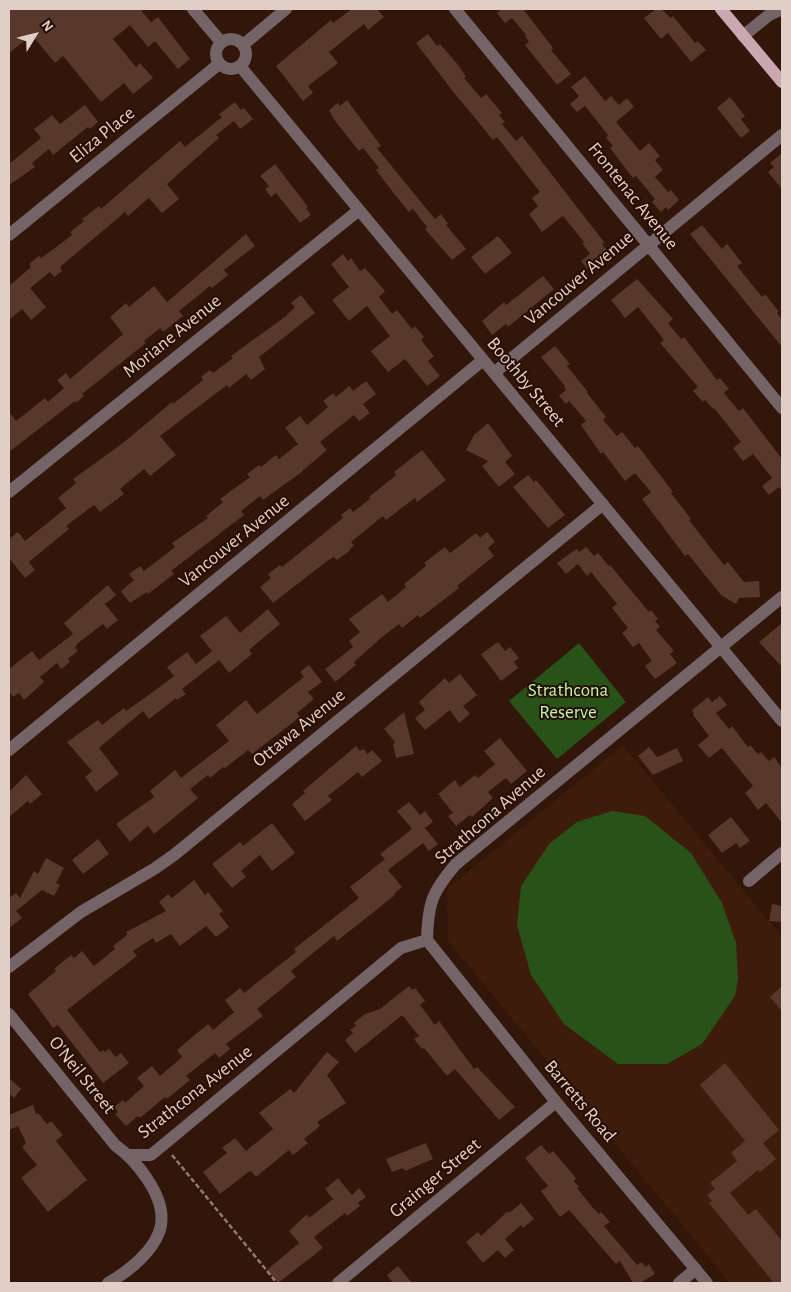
<!DOCTYPE html>
<style>
body{margin:0}
#map{position:relative;width:791px;height:1292px;overflow:hidden;background:#311609;font-family:"Alegreya Sans",sans-serif}
canvas{display:block}
.frame{position:absolute;inset:0;border:10px solid #e1cec6;pointer-events:none}
.north{position:absolute;left:10px;top:10px;width:50px;height:50px;-webkit-text-stroke:4px #270d02;paint-order:stroke;rotate:54deg;font-size:14px;font-weight:700;line-height:20px;text-align:center;color:#e1cec6}
.north::after{content:'';display:block;margin:auto;width:18px;height:22px;background:#e1cec6;clip-path:polygon(50% 0,100% 100%,50% 72%,0 100%)}
</style>
<div id="map">
<canvas width="791" height="1292"></canvas>
<div class="frame"></div>
<div class="north">N</div>
</div>
<script>
const ctx = document.querySelector('canvas').getContext('2d');
ctx.lineJoin = 'round';
function fillPath(path, color) {
  ctx.fillStyle = color;
  ctx.fill(path, 'evenodd');
}
function stroke(path, color, width, dash) {
  ctx.strokeStyle = color;
  ctx.lineWidth = width;
  ctx.lineCap = dash ? 'butt' : 'round';
  ctx.setLineDash(dash || []);
  ctx.stroke(path);
}
function drawText(font, color, halo, rows, align = 'center') {
  ctx.font = font + ' "Alegreya Sans",sans-serif';
  ctx.lineWidth = 4;
  ctx.setLineDash([]);
  ctx.textBaseline = 'middle';
  ctx.strokeStyle = halo;
  ctx.fillStyle = color;
  for (const [text, x, y, turn = 0] of rows) {
    ctx.save();
    ctx.translate(x, y);
    ctx.rotate((+turn || 0) * Math.PI / 180);
    ctx.textAlign = isNaN(turn) ? turn : align;
    if (halo) ctx.strokeText(text, 0, 0);
    ctx.fillText(text, 0, 0);
    ctx.restore();
  }
}
const built = new Path2D(`
 M623,745L782,937V1283H730L448,941L447,889Z`);
const green = new Path2D(`
 M579,643L626,702L557,759L509,701Z
 M612,811L645,816L691,853L722,903L736,943L738,979L735,996L702,1044L667,1064H618L564,1024L531,975L517,925L521,886L550,843L577,822Z`);
const building = new Path2D(`
 M9,9H140L151,22L158,17L190,59L178,69L155,41L148,47L130,25L113,39L136,67L140,63L153,78L133,94L124,83L101,102L63,56L55,63L32,35L9,53Z
 M352,9H377L384,17L368,30L364,24L329,52L338,63L308,86L313,93L303,101L276,66L331,20L333,23Z
 M502,9H523L553,48L551,50L571,74L557,85L525,45L529,42L525,36L526,35L512,18L505,23L497,13Z
 M656,9H661L671,18L673,16L695,43L698,41L706,50L691,62L668,33L661,39L644,18Z
 M428,34L437,46L440,44L459,66L466,77L464,78L481,98L486,94L502,113L499,115L505,122L502,124L516,141L522,136L604,242L602,244L612,257L591,273L581,261L590,254L582,243L584,242L563,216L542,232L529,214L538,206L532,198L540,192L497,137L493,140L451,89L416,43Z
 M585,76L605,101L611,96L619,105L627,98L634,107L616,122L640,151L649,143L660,156L655,160L663,170L655,177L668,192L671,190L679,200L668,210L666,207L661,212L652,202L655,199L636,176L633,178L623,165L610,148L613,146L606,138L608,135L585,106L577,112L570,104L579,96L571,87Z
 M730,97L745,116L741,119L750,131L741,138L717,108Z
 M347,100L381,146L377,148L407,185L435,219L441,214L448,224L446,225L466,249L452,260L425,229L427,227L413,209L409,212L395,195L376,170L379,168L363,148L359,151L335,121L329,110L338,103L340,106Z
 M235,102L241,110L244,108L253,119L240,129L234,121L216,135L219,138L167,184L179,199L162,213L149,198L128,216L125,212L60,267L62,271L54,277L50,272L30,288L46,307L31,320L22,309L9,320V286L31,267L29,264L39,256L41,258L51,251L72,235L70,232L84,221L82,219L99,206L101,209L180,141L185,147L222,117L219,114Z
 M85,105L98,122L90,129L88,127L53,155L49,149L32,163L35,167L9,185V164L41,138L34,129L52,115L60,124Z
 M782,153V189L768,172L774,167L770,163Z
 M275,164L308,207L306,208L311,215L300,223L276,193L271,197L265,189L269,186L260,176Z
 M702,225L722,249L727,244L742,263L737,266L762,297L765,294L779,312L777,313L782,320V347L690,234Z
 M246,234L255,246L224,270L228,275L212,288L210,286L179,311L183,316L163,332L160,328L144,341L146,343L82,394L84,396L76,403L75,401L9,452V412L16,421L45,398L48,402L64,388L57,380L66,373L70,379L123,334L110,317L126,303L129,307L154,286L167,302Z
 M498,236L512,253L485,274L471,257Z
 M343,254L348,261L351,258L360,271L365,268L379,284L385,291L379,297L392,314L397,310L412,329L415,326L424,337L421,340L434,356L428,361L440,376L427,386L405,359L388,372L371,351L390,336L367,306L349,321L332,300L349,287L331,264Z
 M543,276L554,289L508,327L506,324L492,335L482,321L504,302L506,305Z
 M637,279L673,319L668,323L681,339L684,337L717,380L720,378L729,389L724,393L739,411L743,408L782,459V491L779,487L769,495L762,486L772,478L753,454L743,461L733,448L741,442L714,408L713,409L705,400L703,402L693,391L698,387L660,343L664,340L638,307L625,318L611,300Z
 M301,295L315,313L259,357L265,369L251,380L246,374L229,388L227,385L160,436L176,455L150,476L144,469L120,489L124,494L100,512L94,505L66,526L69,529L29,562L35,570L25,578L9,558V539L18,532L25,541L66,508L58,498L76,483L73,479L123,443L172,402L173,404L203,380L201,377L210,370L213,373L233,358L231,356L286,316L295,307L291,303Z
 M555,346L570,364L567,366L588,392L587,393L606,417L603,420L617,436L622,432L635,448L638,446L673,492L671,493L691,519L689,520L724,565L728,562L744,582L759,581L760,597L739,598L736,604L721,595L688,554L685,556L642,499L651,492L635,473L625,481L603,452L601,454L581,425L586,421L569,401L566,404L559,396L566,390L564,385L541,357Z
 M366,381L376,394L363,404L370,413L359,421L354,415L320,442L327,450L299,474L263,500L260,496L241,511L244,515L171,571L174,574L148,594L147,592L130,603L121,591L134,580L129,574L140,566L144,571L175,547L172,543L208,518L206,516L223,502L220,499L250,477L247,474L259,465L261,467L276,455L279,459L298,444L285,428L300,416L307,425L328,407L323,401L333,393L336,397L349,386L353,391Z
 M488,423L512,456L505,462L515,474L499,487L482,466L488,461L466,450L474,435Z
 M422,450L446,480L417,502L415,498L386,520L383,516L351,542L354,545L348,552L337,560L334,557L327,561L273,603L260,587L271,578L268,574L280,565L282,567L343,518L341,515L350,508L353,512L370,499L369,497L396,475L394,472Z
 M528,475L534,482L536,480L565,515L548,528L513,487Z
 M487,532L495,542L488,548L494,556L457,586L459,588L420,618L418,615L402,628L399,624L381,638L354,662L356,665L335,682L325,669L353,647L349,641L360,632L349,619L382,594L388,602L406,587L404,584L426,566L424,563L445,547L450,553L476,533L480,538Z
 M586,547L594,556L598,553L609,566L610,565L649,612L651,610L658,619L655,621L660,627L656,630L674,651L670,654L677,663L655,679L645,666L652,661L639,643L633,647L622,633L628,628L612,608L617,604L591,572L587,576L578,564L566,574L557,563L569,554L577,549L579,552Z
 M108,585L116,595L105,604L118,620L107,629L103,624L77,644L75,648L78,651L68,659L70,662L61,669L57,663L40,677L44,682L24,700L19,693L13,697L9,691V669L32,651L39,660L73,634L64,623Z
 M268,609L280,624L249,650L252,654L229,673L219,660L182,689L186,694L177,700L176,698L149,719L143,711L99,748L119,774L96,792L85,777L92,771L67,742L98,720L102,725L124,708L126,711L150,694L174,676L167,667L187,652L196,664L212,651L200,636L226,616L240,633Z
 M782,623V667L759,642Z
 M498,642L505,651L510,647L519,658L514,662L518,668L501,681L481,654Z
 M309,665L322,682L308,692L314,699L297,713L300,717L252,754L248,750L225,768L223,767L210,778L208,775L190,789L198,798L154,834L148,826L130,842L116,824L154,797L150,791L175,770L181,778L229,741L216,725L246,700L257,714L304,677L300,672Z
 M460,674L477,695L463,706L470,714L459,723L450,710L425,730L415,718L425,710L419,702L445,678L449,683Z
 M720,696L727,705L716,713L729,729L732,726L748,747L750,745L758,754L761,752L769,761L774,757L782,768V823L766,803L758,810L745,793L753,786L722,748L709,758L698,745L709,736L693,715L694,713L692,710L708,697L712,702Z
 M404,712L414,754L396,758L393,744L395,742L384,729Z
 M500,738L527,771L511,784L506,778L488,792L493,798L472,817L470,815L456,826L448,816L453,813L438,794L455,780L460,787L475,775L478,778L495,764L484,751Z
 M356,746L360,751L364,749L367,754L372,750L382,761L362,777L358,772L328,796L332,800L305,821L292,804L305,793L303,791Z
 M649,747L657,757L677,748L683,761L653,775L638,756Z
 M26,775L42,794L30,804L28,801L9,817V792Z
 M409,802L420,815L425,811L433,822L425,828L438,844L429,851L423,843L388,870L402,887L394,894L395,895L337,941L334,936L291,971L296,977L257,1009L263,1016L226,1044L230,1049L219,1058L215,1053L186,1076L190,1080L167,1099L165,1097L140,1118L138,1116L126,1126L115,1114L118,1112L114,1107L123,1100L125,1103L144,1086L137,1078L152,1066L160,1076L182,1057L177,1050L208,1024L213,1030L234,1012L225,1000L240,988L244,993L296,952L294,949L359,898L350,887L385,859L380,854L412,829L397,811Z
 M731,817L750,841L740,848L736,843L722,853L708,835Z
 M272,823L295,853L272,871L260,855L241,871L246,877L232,888L212,864L240,842L243,846Z
 M98,839L109,854L83,874L72,860Z
 M46,858L64,868L56,883L60,885L54,896L42,890L16,911L22,918L9,928V898L16,893L20,898L34,871L38,874Z
 M194,880L205,895L208,892L223,911L219,914L229,927L216,937L206,926L180,946L171,934L156,943L153,938L133,951L137,956L67,1010L100,1052L103,1050L105,1052L109,1049L116,1057L121,1053L129,1063L103,1083L58,1025L53,1028L28,994L56,971L54,969L71,955L74,958L82,951L94,966L115,949L113,946L127,935L126,932L166,911L159,902L168,894L172,898Z
 M772,904L782,906V922L769,921Z
 M409,986L412,990L415,988L425,1001L420,1005L435,1025L439,1021L474,1069L477,1067L515,1107L499,1120L455,1069L447,1076L424,1048L422,1049L414,1039L419,1036L404,1017L401,1016L355,1053L345,1040L353,1033L350,1030L356,1026L354,1023L365,1014L380,1009Z
 M782,986V1011L770,997Z
 M327,1052L339,1062L327,1075L346,1103L317,1122L320,1126L304,1139L308,1143L293,1155L289,1150L256,1177L251,1171L247,1173L220,1194L203,1172L227,1153L222,1148L235,1138L246,1151L273,1129L259,1113L290,1089L294,1093Z
 M725,1063L779,1130L763,1143L776,1159L760,1172L758,1170L730,1193L748,1215L756,1209L782,1241V1283H774L709,1203L712,1201L707,1195L715,1189L710,1183L737,1161L731,1153L745,1141L700,1085Z
 M9,1078L21,1089L14,1098L9,1093Z
 M33,1105L36,1114L38,1113L47,1124L51,1121L63,1135L56,1141L87,1180L48,1212L21,1178L37,1165L22,1147L26,1143L18,1126L9,1130V1115Z
 M426,1143L433,1159L405,1171L403,1168L392,1172L386,1159Z
 M541,1145L549,1154L553,1151L576,1178L574,1181L579,1187L577,1188L593,1208L599,1214L601,1212L610,1222L604,1226L637,1265L642,1262L645,1267L649,1264L655,1274L640,1283H633L620,1261L616,1264L569,1210L560,1217L541,1191L548,1186L525,1158Z
 M338,1178L352,1195L359,1188L366,1197L358,1203L360,1206L347,1216L345,1213L314,1237L323,1248L278,1283L267,1270L299,1243L289,1231L307,1214L309,1218L333,1199L325,1189Z
 M521,1203L534,1219L523,1228L521,1225L505,1239L514,1250L505,1258L498,1250L483,1263L466,1242L478,1232L481,1236L508,1211L509,1213Z
 M398,1266L412,1283H393L387,1275Z`);
const path = new Path2D(`
 M172,1155L277,1283`);
const minor = new Path2D(`
 M193,9L221,42
 M455,9L782,408
 M743,36L769,15L782,9
 M216 54a15 15 0 1 1 30 0a15 15 0 1 1-30 0Z
 M243,45L286,9
 M240,66L782,721
 M9,235L219,64
 M494,373L782,135
 M9,492L359,210
 M9,750L483,360
 M749,881L782,853
 M427,940L556,1102L707,1283
 M9,967L81,912L154,869L174,855L603,504
 M9,1014L115,1145C136,1160 166,1196 161,1225C157,1249 128,1272 108,1283
 M130,1155H151L401,948L427,940C428,903 432,892 456,864L782,597
 M338,1283L556,1102
 M679,1283L696,1269`);
const major = new Path2D(`
 M721,9L782,82`);
const streetNames = [
 ["Eliza Place",102,135,-39],
 ["Frontenac Avenue",633,196,51],
 ["Vancouver Avenue",579,278,-40],
 ["Moriane Avenue",172,336,-39],
 ["Boothby Street",526,382,50],
 ["Vancouver Avenue",234,541,-39],
 ["Ottawa Avenue",299,728,-39],
 ["Strathcona Avenue",490,815,-41],
 ["O'Neil Street",82,1075,51],
 ["Strathcona Avenue",195,1092,-38],
 ["Barretts Road",580,1101,50],
 ["Grainger Street",435,1178,-40]
];
const parkNames = [
 ["Strathcona",568,690],
 ["Reserve",568,712]
];
fillPath(built, '#3e1c0b');
fillPath(green, '#285218');
fillPath(building, '#57382a');
stroke(path, '#90796f', 2.5, [5, 2.5]);
stroke(minor, '#746367', 12);
stroke(major, '#cba8b0', 12);
drawText('19px', '#e1cec6', '#270d02', streetNames);
drawText('19px', '#b8f9a3', '#270d02', parkNames);
</script>
